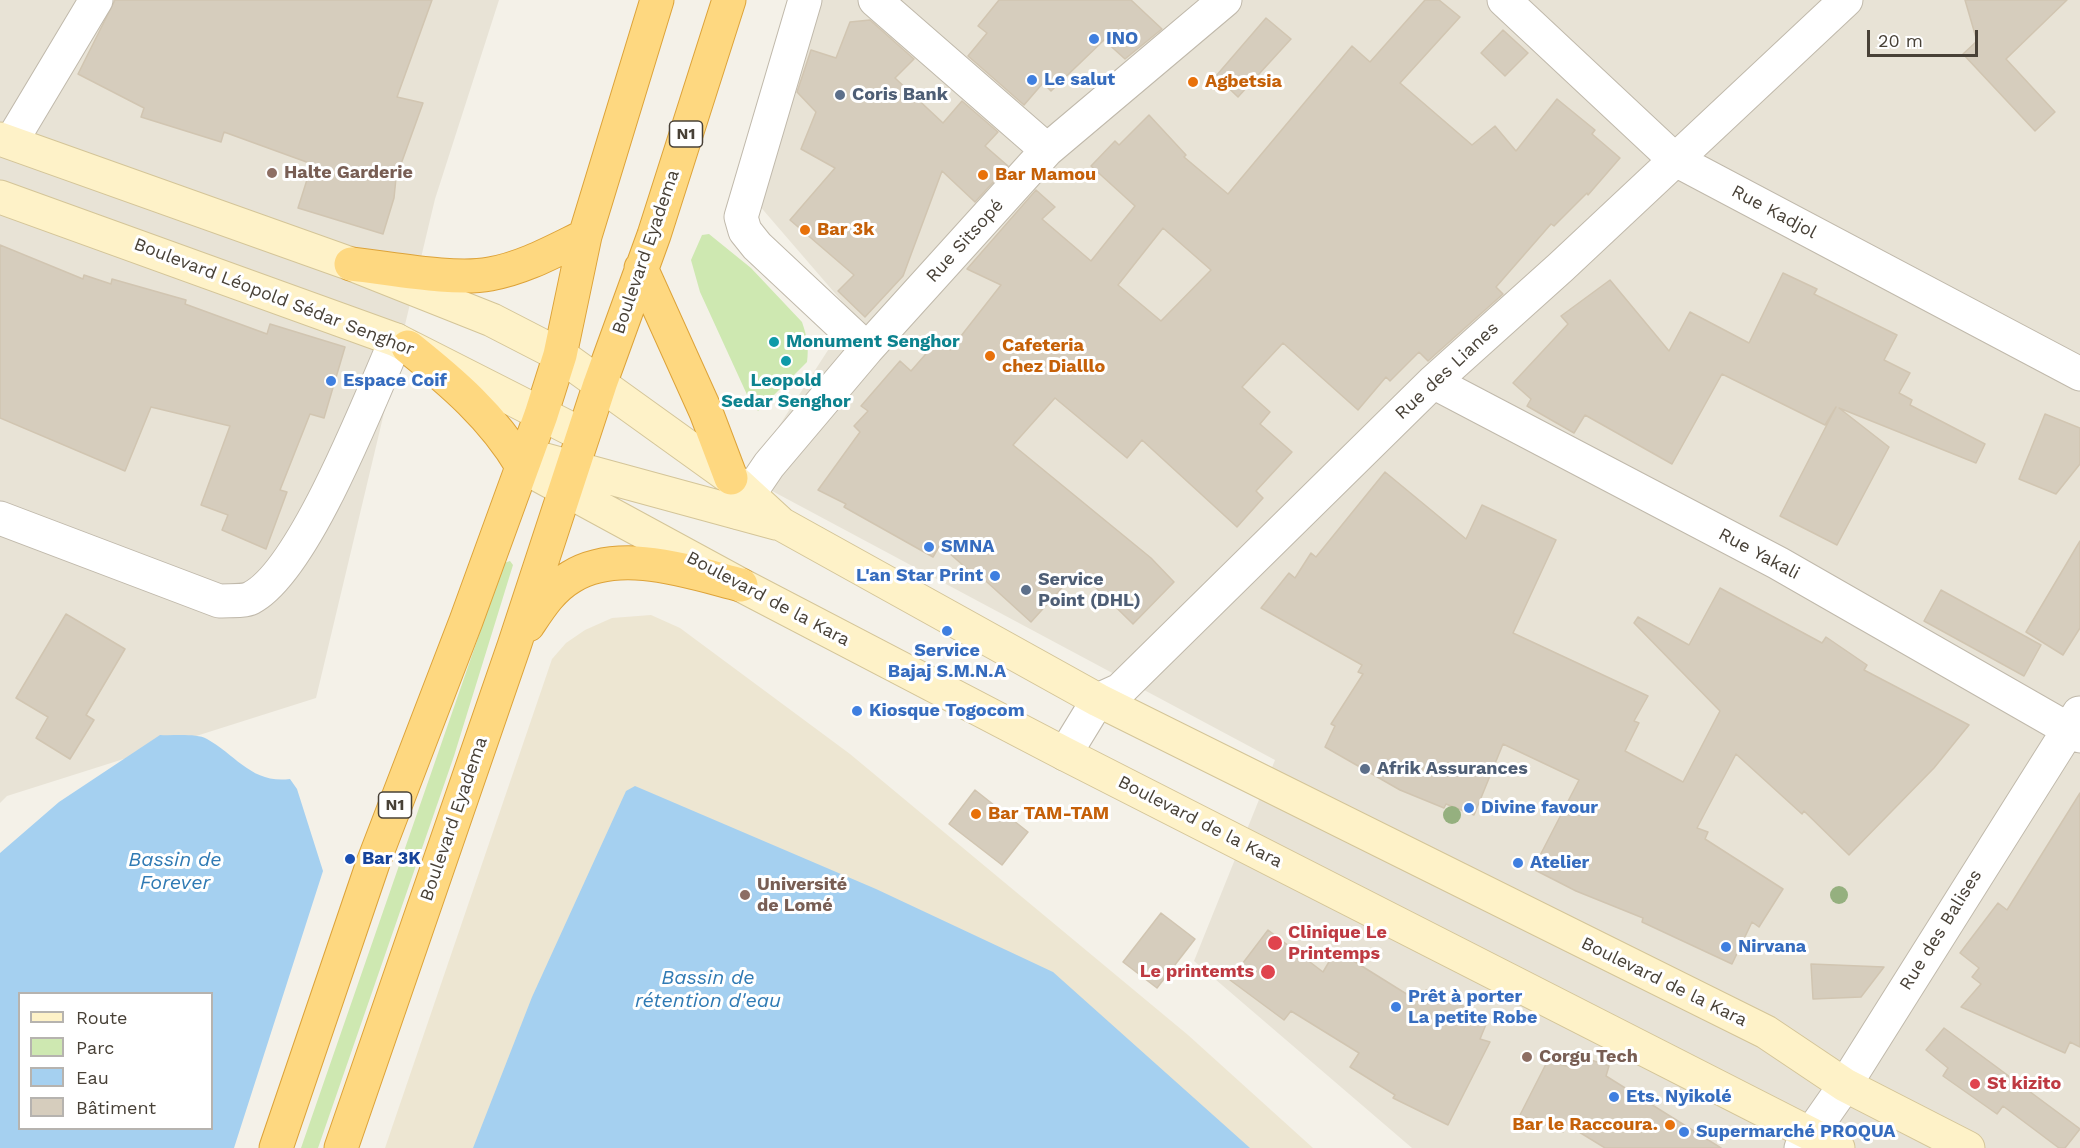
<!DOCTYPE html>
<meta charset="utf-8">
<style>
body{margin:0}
#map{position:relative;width:2080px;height:1148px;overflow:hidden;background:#f4f1e8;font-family:"Work Sans",sans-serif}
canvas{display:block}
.legend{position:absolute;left:18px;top:992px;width:195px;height:138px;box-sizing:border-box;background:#fff;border:2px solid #b6b3af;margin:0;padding:8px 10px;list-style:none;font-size:18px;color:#484137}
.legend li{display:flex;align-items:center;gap:12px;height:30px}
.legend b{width:30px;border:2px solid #b6b3af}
.scale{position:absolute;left:1867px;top:30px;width:111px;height:27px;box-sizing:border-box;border:3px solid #484137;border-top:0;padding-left:8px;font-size:18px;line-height:21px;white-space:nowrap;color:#484137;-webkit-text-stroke:4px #fff;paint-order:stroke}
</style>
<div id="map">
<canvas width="2080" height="1148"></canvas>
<ul class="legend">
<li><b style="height:8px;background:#fef2c8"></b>Route</li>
<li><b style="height:16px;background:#cee8b1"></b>Parc</li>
<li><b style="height:16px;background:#a5d0f0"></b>Eau</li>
<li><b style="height:16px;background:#d6cdbd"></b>Bâtiment</li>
</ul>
<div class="scale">20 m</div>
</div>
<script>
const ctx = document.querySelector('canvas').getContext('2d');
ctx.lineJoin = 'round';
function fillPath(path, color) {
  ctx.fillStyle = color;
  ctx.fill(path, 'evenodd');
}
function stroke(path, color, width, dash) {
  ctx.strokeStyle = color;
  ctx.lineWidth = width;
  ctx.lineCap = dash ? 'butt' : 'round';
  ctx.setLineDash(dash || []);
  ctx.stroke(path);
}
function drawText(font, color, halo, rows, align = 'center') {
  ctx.font = font + ' "Work Sans",sans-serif';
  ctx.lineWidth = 6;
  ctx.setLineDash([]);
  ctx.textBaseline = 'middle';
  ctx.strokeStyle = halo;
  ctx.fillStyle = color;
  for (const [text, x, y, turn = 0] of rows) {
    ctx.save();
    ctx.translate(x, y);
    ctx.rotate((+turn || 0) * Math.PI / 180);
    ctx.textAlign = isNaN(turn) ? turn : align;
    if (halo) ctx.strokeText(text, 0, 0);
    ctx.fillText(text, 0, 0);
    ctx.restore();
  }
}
const residential = new Path2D(`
 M0,0H499L435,199L316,698L7,796L0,803Z
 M801,0H2080V1148H1412L1194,961L1275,760L746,477L852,313L758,204Z`);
const education = new Path2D(`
 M651,615L680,628L850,754L1188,1035L1313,1148H385L552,659L566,643L585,630L612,618Z`);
const green = new Path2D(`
 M709,234L751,268L802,322C807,336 809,348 807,362L758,411L749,399L700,292L691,260L702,235Z
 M510,561L513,565L454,756L318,1148H301L504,563Z`);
const water = new Path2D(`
 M160,735C173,736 196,733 207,739C236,755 252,784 290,779L297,789L323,871L234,1148H0V853L59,802ZM20,994H212V1128H20Z
 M635,786L876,889L1053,972L1250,1148H473L532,997L626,791Z`);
const building = new Path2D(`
 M115,0H432L397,97L423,103L396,178L394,198L383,234L298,208L312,164L224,132L221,142L141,117L144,108L78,74Z
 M999,0H1131L1162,29L1125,59L1104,40L1051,91L1043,83L1024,105L968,56L987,33L978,26Z
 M1425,0H1439L1460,17L1400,83L1472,145L1495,126L1516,151L1557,99L1595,130L1592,134L1620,158L1588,195L1587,193L1554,226L1551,224L1496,287L1503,294L1428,361L1419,352L1390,381L1386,377L1358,410L1283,343L1242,387L1270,412L1260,424L1292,452L1256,491L1263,498L1237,527L1142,440L1127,458L1055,398L1013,445L1151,558L1174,582L1133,624L1078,570L1031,622L977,573L974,575L940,545L933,557L844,507L846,504L818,490L860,432L854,426L868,411L861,406L900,361L911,371L938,340L950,350L1001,285L967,269L1036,190L1055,207L1042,219L1091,261L1135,206L1091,166L1115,141L1119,145L1149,115L1186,155L1184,157L1228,194L1352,46L1370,62ZM1163,228L1211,270L1161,321L1118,285Z
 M1965,0H2067L2006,59L2055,112L2035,131L1963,54L1977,41Z
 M1266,18L1291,39L1238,97L1216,76Z
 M870,20L914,59L895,78L943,123L962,101L998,132L985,146L1008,166L975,202L942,171L903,276L865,317L838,291L854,275L790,220L835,168L801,149L816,112L797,92L811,50L836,58L850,22Z
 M1503,30L1528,53L1505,76L1481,53Z
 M0,245L83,279L84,275L111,284L112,279L186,300L185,304L267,334L270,324L345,347L324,418L310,414L280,490L287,492L266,549L222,530L228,515L201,505L230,426L151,407L125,471L0,418Z
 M1783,273L1817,289L1814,294L1897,335L1884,360L1910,373L1899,393L1912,400L1910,405L1985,444L1976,463L1839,408L1889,447L1837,545L1780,516L1836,407L1825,425L1722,374L1672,464L1585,415L1574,433L1527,406L1531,399L1513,383L1568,324L1561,316L1610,280L1669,351L1690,312L1749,343Z
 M2045,414L2080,428V464L2056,494L2019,479Z
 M1385,472L1466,539L1482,505L1556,540L1513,633L1648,696L1634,721L1639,723L1625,751L1683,782L1720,711L1634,623L1638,617L1689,645L1720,588L1822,643L1826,637L1867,665L1864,670L1969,725L1934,768L1849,855L1804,811L1802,814L1736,754L1697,828L1708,832L1705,839L1783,889L1759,927L1752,922L1732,964L1642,922L1643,918L1576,891L1533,869L1579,780L1503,744L1474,815L1446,804L1444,808L1400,790L1325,747L1335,726L1331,724L1363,674L1358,672L1362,665L1261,608L1289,573L1295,578L1311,553L1316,557Z
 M2080,541V628L2063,655L2026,632Z
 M1941,590L2041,645L2024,676L1924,621Z
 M66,614L125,649L86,715L94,720L70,759L36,738L48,717L16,698Z
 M975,790L1028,832L1002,865L949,824Z
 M2080,793V1047L2070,1042L2065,1053L1961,1007L1981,984L1972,977L1979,968L1960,953L1998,903L2007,910Z
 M1161,913L1195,939L1157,988L1123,962Z
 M1268,930L1323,972L1336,950L1421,1003L1426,990L1489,1017L1480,1039L1490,1042L1448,1125L1393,1098L1395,1095L1350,1067L1359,1053L1291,1011L1284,1020L1230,980Z
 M1811,964L1884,967L1861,997L1813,999Z
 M1944,1028L2080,1129L2065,1148H2059L2003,1106L1997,1114L1943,1076L1948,1068L1926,1050Z
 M1573,1054L1609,1066L1606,1076L1721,1148H1605L1566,1124L1563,1132L1520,1115L1548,1060L1569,1067Z`);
const minor = new Path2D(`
 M805,0L741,217L745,231L757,246L867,349
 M875,0L1047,150
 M1504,0L1674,159L2080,374
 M11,142L96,0
 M1433,382L1778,563L2080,736
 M737,512L769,465L867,349L1047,150L1225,0
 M0,518L219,601C228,600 243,602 251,598C304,571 370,399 396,340
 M1065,754L1098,700L1120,690L1433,382L1561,267L1846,0
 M1801,1148L1845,1085L2079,713`);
const secondary = new Path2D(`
 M0,139L351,264L492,320L560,355L731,478L781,524L1098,700L1766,1032L1845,1085L1968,1148
 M0,197L396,340L583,435
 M545,460L776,523
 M522,466L741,585L1065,754L1838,1148`);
const trunk = new Path2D(`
 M351,264C390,268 453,281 490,274C524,268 554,251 585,236
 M641,268L706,412L731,478
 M408,347C452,382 493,417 522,466
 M528,625C540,607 552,588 571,577C620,547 690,572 741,585
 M276,1148L373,863L466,621L541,415L560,355L585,236L657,0
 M341,1148L514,646L600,384L654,235L729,0`);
const trees = [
 [1452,815],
 [1839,895]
];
const markers = [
 [1094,39,6,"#3f7fe0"],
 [1032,80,6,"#3f7fe0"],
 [1193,82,6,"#e8710a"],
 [840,95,6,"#5c6f8a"],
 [272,173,6,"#8d6e63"],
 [983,175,6,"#e8710a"],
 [805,230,6,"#e8710a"],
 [774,342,6,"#0f9aa8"],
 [990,356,6,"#e8710a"],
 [786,361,6,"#0f9aa8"],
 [331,381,6,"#3f7fe0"],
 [929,547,6,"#3f7fe0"],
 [995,576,6,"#3f7fe0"],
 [1026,590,6,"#5c6f8a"],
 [947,631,6,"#3f7fe0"],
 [857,711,6,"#3f7fe0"],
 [1365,769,6,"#5c6f8a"],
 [1469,808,6,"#3f7fe0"],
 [976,814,6,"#e8710a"],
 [350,859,6,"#1a4fb4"],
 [1518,863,6,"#3f7fe0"],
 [745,895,6,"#8d6e63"],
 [1275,943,8,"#e0444e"],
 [1726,947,6,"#3f7fe0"],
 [1268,972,8,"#e0444e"],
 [1396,1007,6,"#3f7fe0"],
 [1527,1057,6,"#8d6e63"],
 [1975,1084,6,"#e0444e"],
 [1614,1097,6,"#3f7fe0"],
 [1670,1125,6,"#e8710a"],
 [1684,1132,6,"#3f7fe0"]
];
const shields = [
 [686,134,33],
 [395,805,33]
];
const shieldNames = [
 ["N1",686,134],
 ["N1",395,805]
];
const shopNames = [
 ["INO",1106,39],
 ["Le salut",1044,80],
 ["Espace Coif",343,381],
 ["SMNA",941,547],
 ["L'an Star Print",983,576,"right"],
 ["Service",947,651,"center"],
 ["Bajaj S.M.N.A",947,672,"center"],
 ["Kiosque Togocom",869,711],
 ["Divine favour",1481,808],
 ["Atelier",1530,863],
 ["Nirvana",1738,947],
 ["Prêt à porter",1408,997],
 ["La petite Robe",1408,1018],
 ["Ets. Nyikolé",1626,1097],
 ["Supermarché PROQUA",1696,1132]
];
const foodNames = [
 ["Agbetsia",1205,82],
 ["Bar Mamou",995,175],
 ["Bar 3k",817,230],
 ["Cafeteria",1002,346],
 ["chez Dialllo",1002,367],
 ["Bar TAM-TAM",988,814],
 ["Bar le Raccoura.",1658,1125,"right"]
];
const serviceNames = [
 ["Coris Bank",852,95],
 ["Service",1038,580],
 ["Point (DHL)",1038,601],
 ["Afrik Assurances",1377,769]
];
const educationNames = [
 ["Halte Garderie",284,173],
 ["Université",757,885],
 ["de Lomé",757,906],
 ["Corgu Tech",1539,1057]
];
const streetNames = [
 ["Rue Kadjol",1774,212,28],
 ["Rue Sitsopé",965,241,-48],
 ["Boulevard Eyadema",646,252,-71],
 ["Boulevard Léopold Sédar Senghor",274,297,21],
 ["Rue des Lianes",1447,371,-43],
 ["Rue Yakali",1759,554,28],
 ["Boulevard de la Kara",768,599,28],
 ["Boulevard Eyadema",454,819,-71],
 ["Boulevard de la Kara",1200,822,27],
 ["Rue des Balises",1941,930,-58],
 ["Boulevard de la Kara",1664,982,26]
];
const cultureNames = [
 ["Monument Senghor",786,342],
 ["Leopold",786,381,"center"],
 ["Sedar Senghor",786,402,"center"]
];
const transitNames = [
 ["Bar 3K",362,859]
];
const healthNames = [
 ["Clinique Le",1288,933],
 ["Printemps",1288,954],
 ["Le printemts",1254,972,"right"],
 ["St kizito",1987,1084]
];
const waterNames = [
 ["Bassin de",175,860],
 ["Forever",175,883],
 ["Bassin de",708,978],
 ["rétention d'eau",708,1001]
];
fillPath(residential, '#e8e3d6');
fillPath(education, '#ede6d2');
fillPath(green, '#cee8b1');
fillPath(water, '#a5d0f0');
fillPath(building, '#d6cdbd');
stroke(building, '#d1c5b1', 1.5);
stroke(minor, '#c0b9ab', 35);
stroke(secondary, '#d4c598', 35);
stroke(trunk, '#dda339', 35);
stroke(minor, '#fff', 33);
stroke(secondary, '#fef2c8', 33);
stroke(trunk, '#fed880', 33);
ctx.fillStyle = '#95b07f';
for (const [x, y] of trees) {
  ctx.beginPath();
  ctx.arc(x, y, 9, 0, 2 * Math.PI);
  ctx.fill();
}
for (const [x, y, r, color] of markers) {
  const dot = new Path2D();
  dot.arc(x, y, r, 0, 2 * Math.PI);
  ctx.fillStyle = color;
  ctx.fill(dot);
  stroke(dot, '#fff', 2);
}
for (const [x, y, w] of shields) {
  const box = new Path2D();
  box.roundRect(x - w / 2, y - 13, w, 26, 4.5);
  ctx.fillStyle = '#fff';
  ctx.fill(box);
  stroke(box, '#484137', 1.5);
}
drawText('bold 16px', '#484137', null, shieldNames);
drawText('bold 18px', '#366cbe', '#fff', shopNames, 'left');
drawText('bold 18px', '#c56008', '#fff', foodNames, 'left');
drawText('bold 18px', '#4e5e75', '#fff', serviceNames, 'left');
drawText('bold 18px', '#785e54', '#fff', educationNames, 'left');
drawText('18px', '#484137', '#fff', streetNames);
drawText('bold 18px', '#0d838f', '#fff', cultureNames, 'left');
drawText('bold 18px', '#164399', '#fff', transitNames, 'left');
drawText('bold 18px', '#be3a42', '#fff', healthNames, 'left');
drawText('italic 20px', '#2f7ab4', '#fff', waterNames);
</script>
